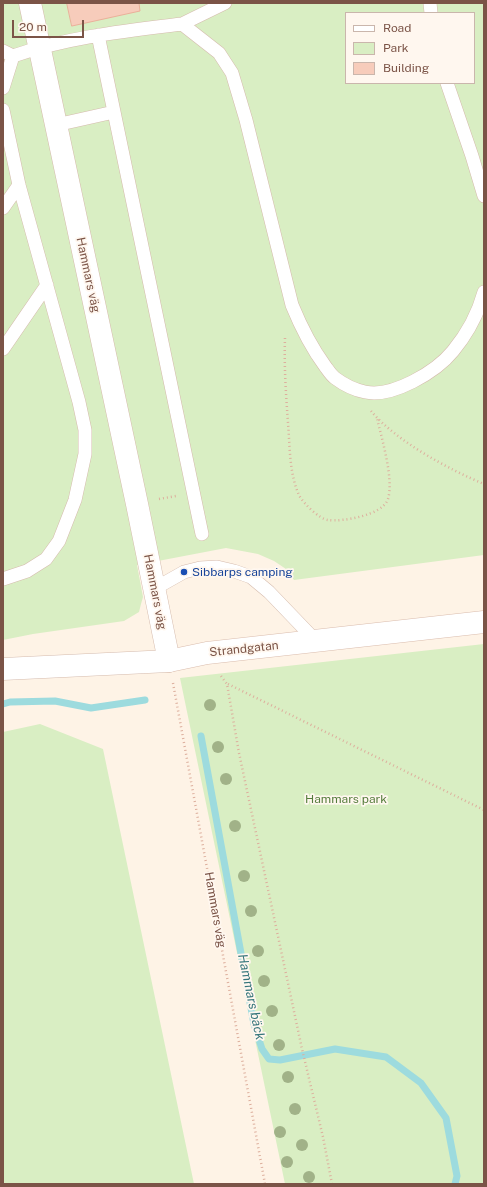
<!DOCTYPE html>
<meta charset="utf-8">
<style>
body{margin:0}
#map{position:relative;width:487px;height:1187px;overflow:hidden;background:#fef3e6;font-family:"Public Sans",sans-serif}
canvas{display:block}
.frame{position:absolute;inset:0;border:4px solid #7b5447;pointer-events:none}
.legend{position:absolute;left:345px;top:12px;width:130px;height:72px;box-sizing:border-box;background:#fff7ef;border:1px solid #cab6ac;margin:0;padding:5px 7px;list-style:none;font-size:12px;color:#7b5447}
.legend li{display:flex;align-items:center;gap:8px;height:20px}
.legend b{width:20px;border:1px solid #cab6ac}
.scale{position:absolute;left:12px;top:20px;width:72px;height:18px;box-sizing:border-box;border:2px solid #7b5447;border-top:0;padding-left:5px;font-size:12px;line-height:14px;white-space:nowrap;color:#7b5447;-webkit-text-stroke:3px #fff7ef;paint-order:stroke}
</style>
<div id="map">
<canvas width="487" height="1187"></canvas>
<div class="frame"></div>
<ul class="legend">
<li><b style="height:5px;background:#fff"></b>Road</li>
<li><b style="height:11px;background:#d9eec3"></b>Park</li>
<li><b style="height:11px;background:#f7ccbb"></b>Building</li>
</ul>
<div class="scale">20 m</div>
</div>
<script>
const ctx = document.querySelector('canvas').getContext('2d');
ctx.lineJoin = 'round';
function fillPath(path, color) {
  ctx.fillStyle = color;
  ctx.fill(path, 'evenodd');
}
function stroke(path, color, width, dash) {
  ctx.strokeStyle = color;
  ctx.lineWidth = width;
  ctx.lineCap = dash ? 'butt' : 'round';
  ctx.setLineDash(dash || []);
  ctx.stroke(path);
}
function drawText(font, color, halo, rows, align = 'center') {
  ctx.font = font + ' "Public Sans",sans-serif';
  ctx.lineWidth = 3.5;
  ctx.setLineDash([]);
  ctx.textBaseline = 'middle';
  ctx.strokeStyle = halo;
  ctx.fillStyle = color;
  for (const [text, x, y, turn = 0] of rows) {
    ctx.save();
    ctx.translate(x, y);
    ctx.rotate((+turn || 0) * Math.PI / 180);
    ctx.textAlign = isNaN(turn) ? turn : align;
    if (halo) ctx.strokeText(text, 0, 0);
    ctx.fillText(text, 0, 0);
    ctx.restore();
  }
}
const green = new Path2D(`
 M3,3H484V555L294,580L286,569L274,561L258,554L226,548L137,565L143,597L141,604L139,612L124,621L33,634L3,640ZM346,13H474V83H346Z
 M484,644V1184H285L180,678Z
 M40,724L103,749L194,1184H3V732Z`);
const stream = new Path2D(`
 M3,704L10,702L55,701L91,708L145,700
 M201,736L254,1024L262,1049L269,1059L280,1060L335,1049L386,1057L421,1083L446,1118L457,1176L455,1184`);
const building = new Path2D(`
 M67,3H139L140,11L72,26Z`);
const path = new Path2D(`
 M285,338C284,367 286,395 288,423C290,446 289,473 299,495C303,503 319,519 328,520C343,522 383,515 388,499C394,479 382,440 377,418
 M371,411C396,441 448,469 484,484
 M159,499L176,496
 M221,676L227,684L239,753L302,1049L323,1137L332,1184
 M173,683L265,1184
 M228,684L484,810`);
const lane = new Path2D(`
 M225,3L182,24L219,53L232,73L246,120L292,305C301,327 311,347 325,366C328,370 331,375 335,378C343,384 355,390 365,392C392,398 436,372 453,351C467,334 478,314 484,292
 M430,3L431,13
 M98,35L202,534
 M3,51L13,56C68,37 125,31 182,24
 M447,83L472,156L484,196
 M3,88L13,56
 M3,110L19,185L79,402L85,430V454L75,500L59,541L46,559L27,571L3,579
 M56,125L114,112
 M3,208L19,185
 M3,349L47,285
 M156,593L161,585L184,572L200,568L217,567L234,571L251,577L269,592L316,641`);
const street = new Path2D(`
 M3,669L169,661L137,504L30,3`);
const secondary = new Path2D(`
 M169,661L207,653L484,622`);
const trees = [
 [210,705],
 [218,747],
 [226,779],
 [235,826],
 [244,876],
 [251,911],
 [258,951],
 [264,981],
 [272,1011],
 [279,1045],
 [288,1077],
 [295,1109],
 [280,1132],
 [302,1145],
 [287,1162],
 [309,1177]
];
const markers = [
 [184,572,4,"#1a4fb4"]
];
const streetNames = [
 ["Hammars väg",88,275,78],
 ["Hammars väg",155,592,79],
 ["Strandgatan",244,649,-6],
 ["Hammars väg",215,910,80]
];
const transitNames = [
 ["Sibbarps camping",192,572]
];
const parkNames = [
 ["Hammars park",346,799]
];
const waterNames = [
 ["Hammars bäck",251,997,78]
];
fillPath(green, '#d9eec3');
stroke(stream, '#9ddbde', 7);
fillPath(building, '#f7ccbb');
stroke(building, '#ebb09a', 1);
stroke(lane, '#d5bbad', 14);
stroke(street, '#d5bbad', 23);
stroke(secondary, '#dabcad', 23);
stroke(path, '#ddaf9d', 2.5, [1, 3]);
stroke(lane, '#fff', 13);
stroke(street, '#fff', 22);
stroke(secondary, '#fff', 22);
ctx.fillStyle = '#a1b288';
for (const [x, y] of trees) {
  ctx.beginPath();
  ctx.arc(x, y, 6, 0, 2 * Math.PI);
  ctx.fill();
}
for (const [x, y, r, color] of markers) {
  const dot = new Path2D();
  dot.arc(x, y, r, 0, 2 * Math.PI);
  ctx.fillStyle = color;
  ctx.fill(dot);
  stroke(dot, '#fff7ef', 1.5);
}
drawText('12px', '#7b5447', '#fff7ef', streetNames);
drawText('12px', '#164399', '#fff7ef', transitNames, 'left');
drawText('12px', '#557c3c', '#fff7ef', parkNames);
drawText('italic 13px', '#36767b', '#fff7ef', waterNames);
</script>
